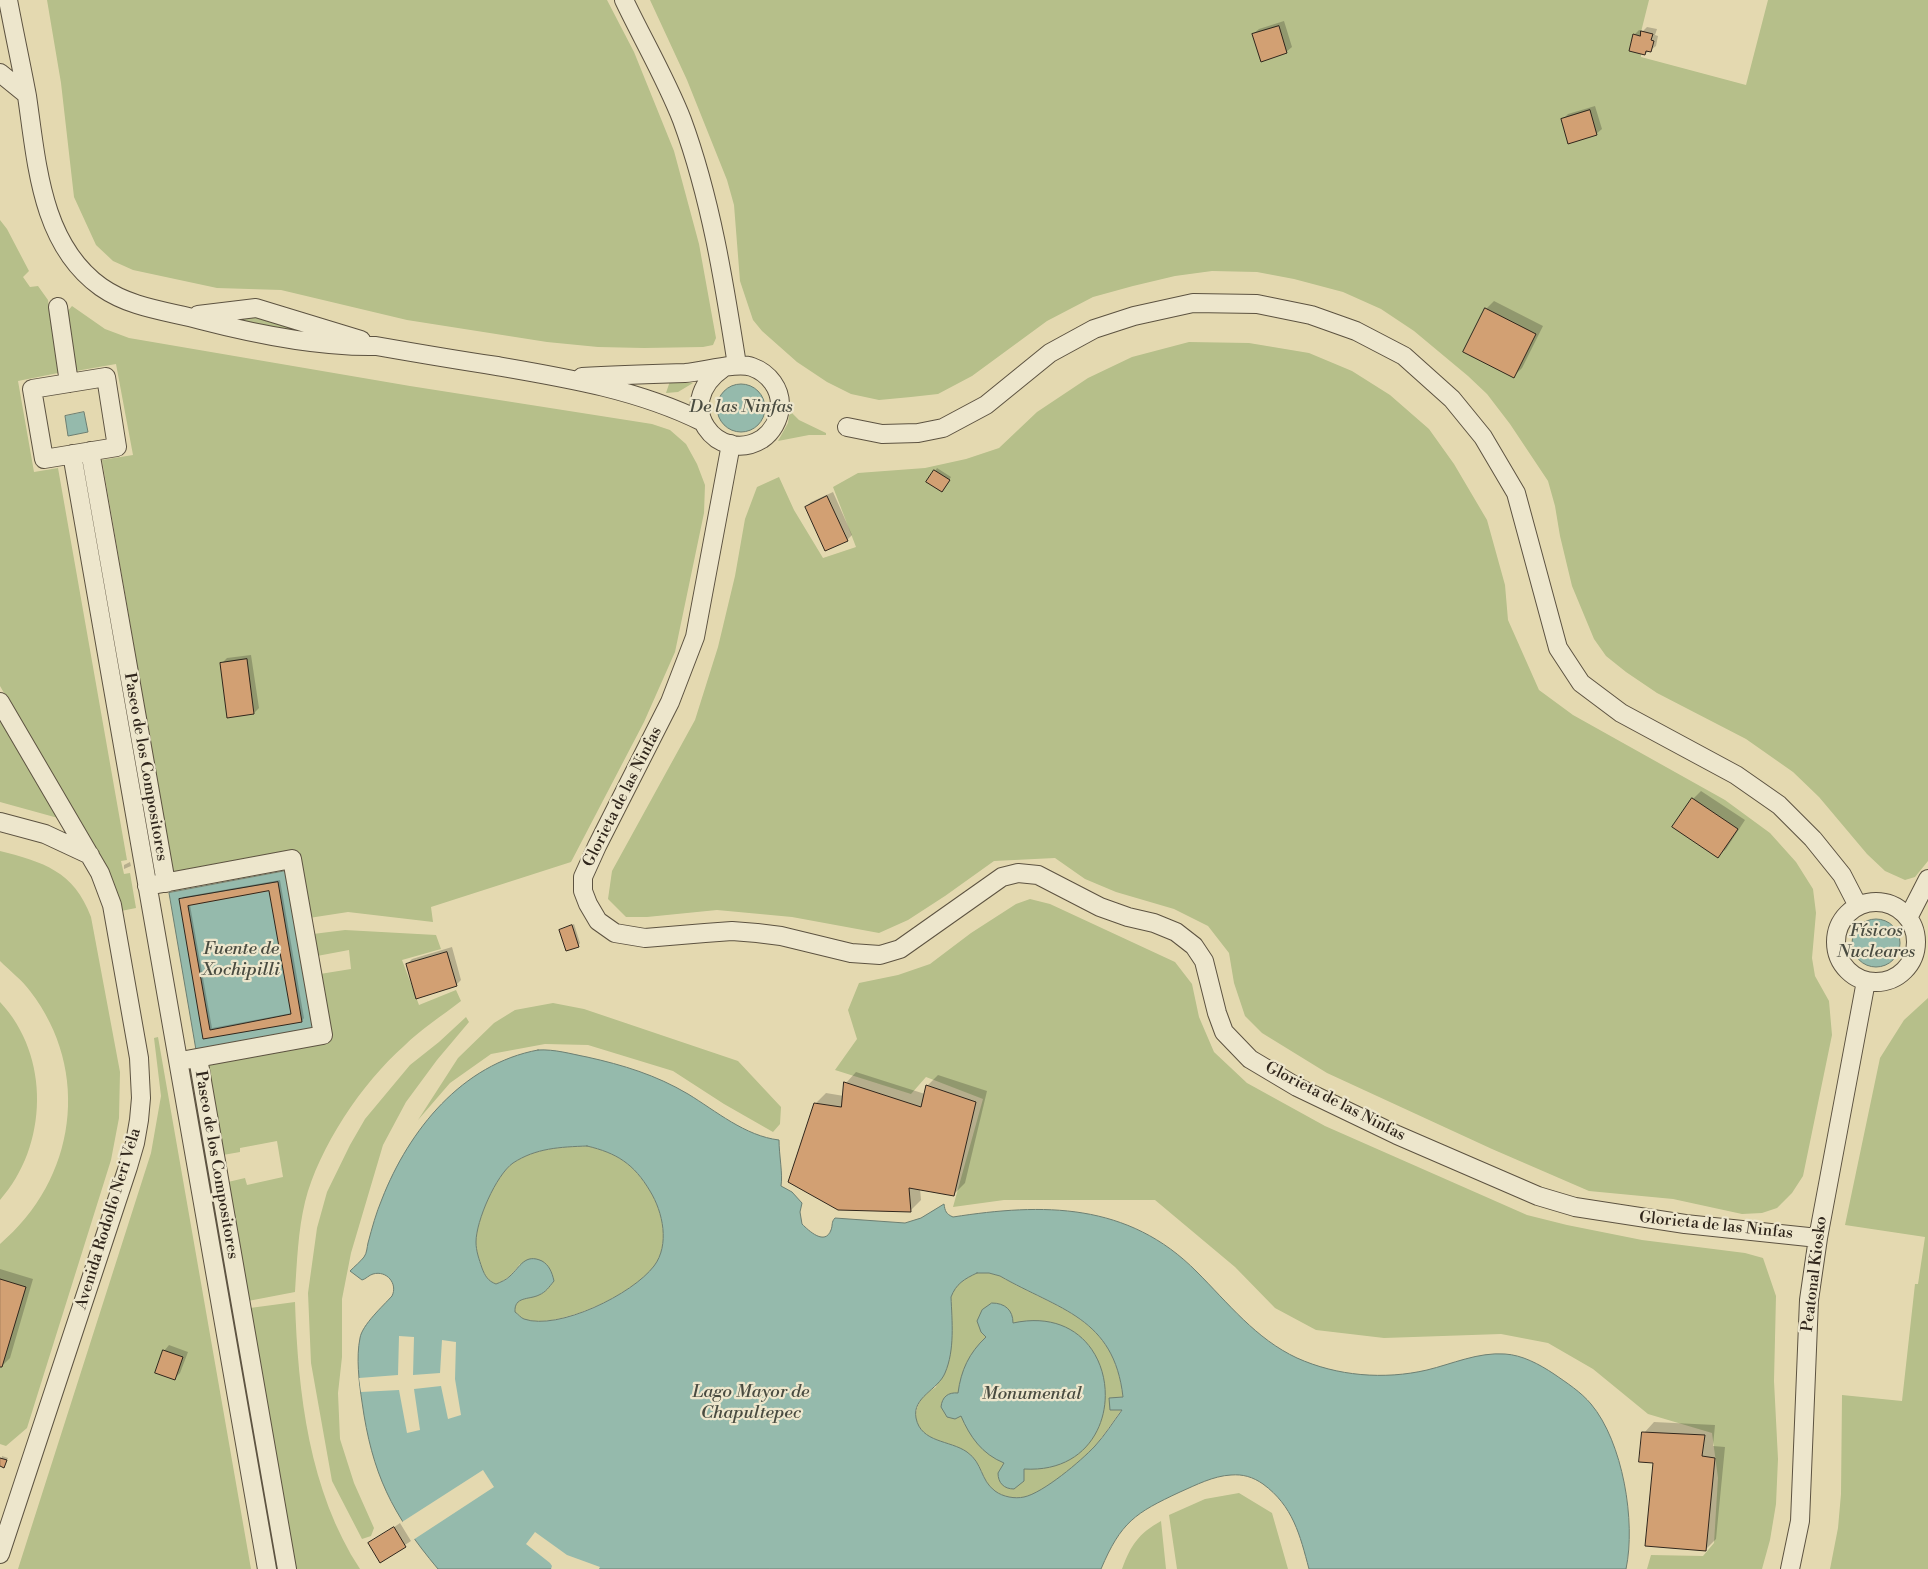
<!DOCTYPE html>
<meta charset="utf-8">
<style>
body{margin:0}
canvas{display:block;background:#e4d9b0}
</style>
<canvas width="1928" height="1569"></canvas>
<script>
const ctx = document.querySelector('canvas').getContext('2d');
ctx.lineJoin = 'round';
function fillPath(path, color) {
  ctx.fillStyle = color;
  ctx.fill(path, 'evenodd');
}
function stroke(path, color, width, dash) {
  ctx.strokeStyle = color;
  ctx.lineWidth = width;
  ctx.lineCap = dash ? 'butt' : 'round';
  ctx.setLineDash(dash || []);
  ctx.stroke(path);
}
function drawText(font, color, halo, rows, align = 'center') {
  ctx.font = font + ' "Libre Bodoni",serif';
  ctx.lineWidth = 4.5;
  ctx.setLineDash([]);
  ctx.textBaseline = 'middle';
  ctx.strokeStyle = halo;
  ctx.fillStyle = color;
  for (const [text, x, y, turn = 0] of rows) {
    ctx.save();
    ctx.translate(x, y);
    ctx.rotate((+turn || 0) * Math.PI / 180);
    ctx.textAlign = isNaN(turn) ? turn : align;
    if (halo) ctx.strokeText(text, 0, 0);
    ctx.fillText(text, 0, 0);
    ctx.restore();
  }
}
const green = new Path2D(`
 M47,0H607L634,52L674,151L699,244L716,338L713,345L703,347L644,348L598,347L547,342L407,320L281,290L217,288L133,270L113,261L96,245L74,197L61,83Z
 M650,0H1649L1640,36L1633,34L1629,51L1641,54V57L1746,85L1768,0H1928V861L1915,877L1905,880L1885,871L1867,854L1819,797L1793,772L1746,739L1657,693L1626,672L1606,656L1594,639L1572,586L1560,536L1555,506L1548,481L1510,424L1487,394L1468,376L1414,331L1381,309L1343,292L1294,279L1257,272L1212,271L1175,276L1133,286L1093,297L1047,321L972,376L938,394L911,397L879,400L851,394L827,382L797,362L762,331L753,320L740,281L734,205L727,180L687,80Z
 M0,220L7,229L29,271L23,277L30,287L38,286L48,300L58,373L18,381L34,472L58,468L127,860L121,861L124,874L130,873L136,908L121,911L60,789L0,686Z
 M72,306L105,329L129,338L410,386L652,424L670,430L686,444L697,464L705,485L704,513L675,652L644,722L571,862L431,907L433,922L348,912L309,918L296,851L173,872L102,460L133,455L116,364L76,371L66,313Z
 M253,316L351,342L225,320Z
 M1189,342L1249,343L1309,353L1352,371L1390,395L1429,429L1454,464L1487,520L1505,585L1508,620L1539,690L1573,715L1725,800L1770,833L1796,862L1813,889L1816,913L1812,958L1815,976L1829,1001L1832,1035L1803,1176L1792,1193L1777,1208L1762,1213L1742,1214L1673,1199L1589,1191L1492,1149L1327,1073L1262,1033L1245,1016L1234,983L1229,953L1208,926L1174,909L1116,892L1085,879L1055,858L994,861L945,896L908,920L879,933L792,917L717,910L647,917H626L608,899L612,871L695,720L718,647L735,576L745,519L757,487L779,477L794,510L823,558L856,547L833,487L858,473L925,468L966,459L999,448L1037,412L1088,378L1132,357Z
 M670,381L693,383L678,392L666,393Z
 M792,413L799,420L826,433V435H809L778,441L788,423L789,415Z
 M0,716L57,813L58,818L0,802Z
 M0,851C43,862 74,871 91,917L120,1072L119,1118L111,1160L27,1428L6,1446L0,1444V1244C76,1180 92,1071 30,991C22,980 10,971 0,961Z
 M1030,899L1050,904L1175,962L1192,984L1199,1017L1214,1052L1247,1083L1325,1126L1527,1215L1567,1225L1642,1240L1745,1253L1763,1258L1776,1296L1774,1381L1778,1459L1776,1504L1770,1540L1762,1569H1647L1651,1555L1703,1556L1714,1543L1718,1478L1712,1433L1648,1414L1593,1369L1548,1343L1501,1334L1384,1338L1316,1330L1275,1308L1235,1267L1155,1200H1004L953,1207L983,1099L926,1077L911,1094L835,1070L857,1039L848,1010L859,983L898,975L930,964L971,933L1016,904Z
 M345,930L436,935L441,949L402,960L419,1005L456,990L461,1001C442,1016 421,1029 404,1046C362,1083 319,1147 305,1202C298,1231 297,1262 295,1292L248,1301L228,1182L245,1178L247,1185L283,1177L277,1141L240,1148V1152L223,1155L207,1064L330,1042L320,974L351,969L349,950L317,956L313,934Z
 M1928,998V1569H1830L1838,1528L1841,1494L1842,1395L1902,1401L1915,1284H1918L1925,1237L1845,1225L1880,1058L1904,1020Z
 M0,1002C51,1056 48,1146 0,1200Z
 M553,1003L584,1009L738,1061L781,1107L780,1124L773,1132L724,1104L673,1071L588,1045L545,1044L491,1054L450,1083L418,1120L458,1058L494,1023L515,1010Z
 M466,1017L469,1022L437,1060L406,1102L383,1145L351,1253L342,1299V1357L338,1393L340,1439L354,1483L374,1528L371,1536L362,1539L332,1481L311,1363L308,1293L317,1228L327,1192L350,1145L365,1119L410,1065L439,1042Z
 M158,1037L251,1569H18L151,1153L161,1096L154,1038Z
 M587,1146C617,1153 634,1164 650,1191C663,1212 670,1245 654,1266C633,1294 558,1330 524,1319C521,1318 518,1314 515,1312C514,1296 529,1300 539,1295C546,1292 549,1287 554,1280L520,1264C513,1273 507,1280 496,1284C488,1281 485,1276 482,1268C479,1259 476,1251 476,1242C476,1221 496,1175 513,1163C536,1148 560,1147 587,1146Z
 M977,1273H989L1000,1276C1060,1311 1114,1317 1123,1397L1109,1399L1122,1409C1113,1421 1105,1434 1095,1446C1082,1461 1045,1492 1025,1497C1016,1499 1004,1497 996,1492C981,1482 983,1463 968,1453C953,1441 910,1440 916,1412C919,1399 925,1394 936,1387L952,1329L951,1297L954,1289L963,1279Z
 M295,1302C298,1393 309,1491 360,1569H295L250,1308Z
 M1239,1493L1272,1513L1288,1569H1177L1169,1515L1205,1499Z
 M1161,1521L1166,1569H1122C1131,1545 1138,1534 1161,1521Z`);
const water = new Path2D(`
 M717 408a24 24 0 1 1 48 0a24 24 0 1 1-48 0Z
 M84,412L88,432L68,436L65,416Z
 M286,871L313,1029L196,1050L169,893Z
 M1852 943a24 24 0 1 1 48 0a24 24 0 1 1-48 0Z
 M538,1050C555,1049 571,1054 587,1057C623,1065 656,1075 688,1094C716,1111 745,1136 779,1140C779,1155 783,1174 781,1186L792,1192L802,1203L800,1212L802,1224C809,1231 825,1246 831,1230C833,1225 831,1222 835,1218L905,1223L921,1218L944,1204C945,1211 946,1214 953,1217C1043,1203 1128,1202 1197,1272C1228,1303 1256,1339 1297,1358C1337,1376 1384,1380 1427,1370C1452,1364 1478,1352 1505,1354C1522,1355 1539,1364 1554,1374C1567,1383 1581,1392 1591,1404C1623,1442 1636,1522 1626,1569H1309C1300,1535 1293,1506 1263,1484C1253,1477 1243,1474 1231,1475C1213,1476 1196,1485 1180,1492C1135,1513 1121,1522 1101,1569H438C392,1514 372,1474 362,1402C359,1382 356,1357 360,1338C362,1325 383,1306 392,1296C398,1284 387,1270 373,1274C369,1275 366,1279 362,1280L350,1271C355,1266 360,1262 364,1257C367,1253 367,1247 368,1243C372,1228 376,1213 382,1199C409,1130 462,1064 538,1050ZM587,1146C617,1153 634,1164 650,1191C663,1212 670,1245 654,1266C633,1294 558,1331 524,1319C521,1318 518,1314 515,1312C514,1296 529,1300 539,1295C546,1292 549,1287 554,1281C552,1272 549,1265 542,1261C525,1253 520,1267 510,1276C506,1280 501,1282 496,1284C488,1281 485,1276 482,1268C479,1259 476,1251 476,1242C476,1221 496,1175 513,1163C536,1148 560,1147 587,1146ZM977,1273H989L1000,1276C1059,1310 1114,1317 1123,1397L1109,1398L1110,1410H1122C1113,1422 1105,1435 1095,1446C1081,1461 1043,1493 1024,1497C1015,1499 1003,1497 995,1491C980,1480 983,1463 967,1452C950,1440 921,1443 916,1418C912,1397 938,1390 945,1373C955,1350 952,1321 951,1297C956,1284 964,1279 977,1273Z
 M992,1303C1005,1303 1013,1310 1013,1323C1129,1298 1139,1476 1024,1469V1481L1014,1489C1004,1489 998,1483 998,1473L1004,1463C982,1454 970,1437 961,1416L955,1419L947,1417L941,1407C942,1397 948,1392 958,1393C961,1370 969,1353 986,1337L981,1332L977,1321L982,1310Z`);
const pier = new Path2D(`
 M399,1336L414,1337L413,1375L440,1373L442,1340L456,1342L455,1379L461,1415L448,1419L441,1386L414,1389L420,1430L407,1433L399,1390L361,1392L359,1378L398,1375Z
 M483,1470L494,1487L413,1540L402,1522Z
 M535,1532L567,1555L600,1567L599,1569H551L552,1566L550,1563L526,1544Z`);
const shadow = new Path2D(`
 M1284,21L1292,47L1286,52L1253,34L1259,29Z
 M1647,27L1657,29L1655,35L1658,36L1656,46L1645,54L1634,35L1639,30L1643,31Z
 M1595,106L1602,129L1596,134L1563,119L1568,114Z
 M1494,301L1543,326L1522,368L1514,376L1486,309Z
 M937,468L951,477L944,488L928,482Z
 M833,492L852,535L847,540L806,507L811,502Z
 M251,655L259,708L254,713L222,663L227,658Z
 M1701,791L1745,820L1726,849L1718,856L1674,827L1693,799Z
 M130,862L131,866L124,869V865Z
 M280,880L304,1018L302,1021L204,1038L181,900L183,897ZM270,890L292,1013L212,1028L190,905Z
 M574,924L580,943L578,946L561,930Z
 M452,947L461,980L456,985L407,964L412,959Z
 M856,1072L925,1094L927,1086L938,1075L987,1091L965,1183L954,1194L920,1188L921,1200L910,1211L815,1104L826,1093L844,1096L846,1083Z
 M0,1269L33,1279L10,1358L2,1366L0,1365Z
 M169,1345L188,1352L180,1373L175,1378L164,1351Z
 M1654,1422L1715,1425L1713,1446L1725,1447L1716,1539L1705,1550L1644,1433Z
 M2,1456L8,1458L4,1466L0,1465Z
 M400,1523L411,1541L381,1561L370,1544Z`);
const building = new Path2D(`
 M1279,26L1287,53L1261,62L1252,34Z
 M1641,31L1653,34L1651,40L1654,41L1651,52L1646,51L1645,55L1629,51L1633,34L1640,36Z
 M1590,110L1597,135L1568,144L1561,119Z
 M1485,308L1536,334L1514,378L1463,352Z
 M934,470L950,480L942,492L926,482Z
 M827,496L848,541L825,551L805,507Z
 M247,659L254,714L227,718L220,663Z
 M1692,798L1738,829L1718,858L1672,827Z
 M278,882L302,1022L203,1039L179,899ZM269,891L291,1014L210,1030L188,906Z
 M572,925L579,947L566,951L559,930Z
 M447,952L457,986L416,999L406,964Z
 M844,1082L921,1107L926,1085L976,1102L954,1196L909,1188L911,1212L838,1210L788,1182L814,1103L841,1107Z
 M0,1279L26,1287L2,1367H0Z
 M163,1350L183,1357L175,1380L155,1373Z
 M1642,1432L1705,1435L1702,1456L1715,1458L1706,1551L1645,1546L1653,1463L1639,1462Z
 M0,1458L7,1460L4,1468L0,1466Z
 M394,1527L406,1547L380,1563L368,1543Z`);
const street = new Path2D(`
 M8,0C14,32 21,64 27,96C37,164 41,244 101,287C131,308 167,311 201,320C255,334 321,347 376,346C416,353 457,360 497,366C567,378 639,390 703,422
 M624,0C643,40 666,79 682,120C711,199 724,282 737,365
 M0,73L26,94
 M58,307L69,383
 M198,315L256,308L361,340
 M106,377L117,447L44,459L32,389Z
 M582,377C617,375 651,374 685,373C703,372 736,361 752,367C769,373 781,389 780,407C779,420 772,432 762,439C718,466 670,405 723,368
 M847,427L882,434L918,433L943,428L986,405L1050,353L1094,329L1134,316L1193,303L1257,304L1311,315L1356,331L1404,356L1452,399L1483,437L1516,493L1558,648L1581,683L1621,713L1736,775L1779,805L1813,839L1842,875L1858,906
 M731,444L695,637L670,702L597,846L583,877V891L588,904L598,921L615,933L645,938L705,933L732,931L757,933L781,936L851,953L880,955L900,949L1002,877L1018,873L1038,875L1100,907L1128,917L1154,923L1176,932L1194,946L1204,961L1217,1013L1224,1032L1250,1059L1297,1087L1397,1135L1538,1196L1575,1207L1685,1224L1818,1238
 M90,451L166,883
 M72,454L267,1569
 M0,702L100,873L112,905L139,1058L141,1098L139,1120L135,1143L128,1167L0,1554
 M0,822L45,834L90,855
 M147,886L292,859L323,1035L186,1060
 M1836 942a40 40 0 1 1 80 0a40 40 0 1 1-80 0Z
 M1908,918L1928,879
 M198,1058L287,1569
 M1790,1569L1800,1521L1809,1300L1818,1238L1866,981`);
const streetNames = [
 ["Paseo de los Compositores",145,767,80],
 ["Glorieta de las Ninfas",623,797,-63],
 ["Glorieta de las Ninfas",1335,1102,27],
 ["Paseo de los Compositores",216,1165,80],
 ["Avenida Rodolfo Neri Vela",109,1219,-73],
 ["Glorieta de las Ninfas",1716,1226,6],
 ["Peatonal Kiosko",1815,1274,-83]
];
const waterNames = [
 ["De las Ninfas",741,408],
 ["Físicos",1876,932],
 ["Nucleares",1876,953],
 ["Fuente de",241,950],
 ["Xochipilli",241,971],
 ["Lago Mayor de",751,1393],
 ["Chapultepec",751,1414],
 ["Monumental",1032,1395]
];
fillPath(green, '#b6bf8a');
fillPath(water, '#95baac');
stroke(water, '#6d7f72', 1);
fillPath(pier, '#e4d9b0');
fillPath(shadow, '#0003');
fillPath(building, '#d2a073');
stroke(building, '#30261c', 1);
stroke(street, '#5d5341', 20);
stroke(street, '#ede6cc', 18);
drawText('16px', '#30261c', '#ede6cc', streetNames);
drawText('italic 18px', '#494b40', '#ede6cc', waterNames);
</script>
